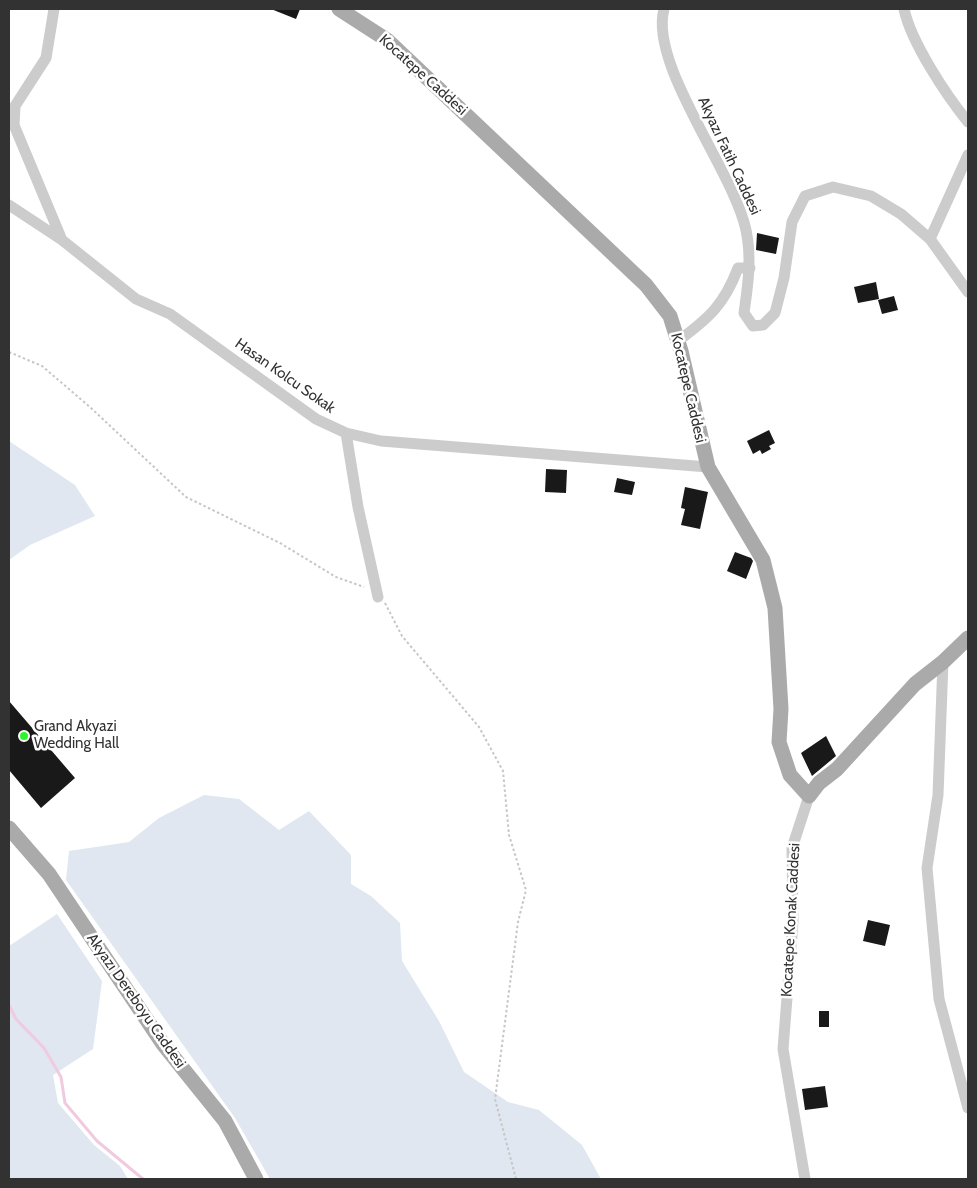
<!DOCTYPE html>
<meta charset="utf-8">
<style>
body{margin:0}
#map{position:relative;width:977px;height:1188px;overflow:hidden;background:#fff;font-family:Cabin,sans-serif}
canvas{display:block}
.frame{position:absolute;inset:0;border:10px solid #323232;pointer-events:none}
</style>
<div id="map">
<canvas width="977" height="1188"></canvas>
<div class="frame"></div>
</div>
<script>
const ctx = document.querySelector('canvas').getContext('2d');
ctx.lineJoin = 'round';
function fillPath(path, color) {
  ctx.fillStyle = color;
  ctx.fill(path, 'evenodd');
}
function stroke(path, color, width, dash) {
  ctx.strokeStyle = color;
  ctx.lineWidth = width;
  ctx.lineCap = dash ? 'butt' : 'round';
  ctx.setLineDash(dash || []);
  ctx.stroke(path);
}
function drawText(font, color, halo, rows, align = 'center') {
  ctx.font = font + ' Cabin,sans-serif';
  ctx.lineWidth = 5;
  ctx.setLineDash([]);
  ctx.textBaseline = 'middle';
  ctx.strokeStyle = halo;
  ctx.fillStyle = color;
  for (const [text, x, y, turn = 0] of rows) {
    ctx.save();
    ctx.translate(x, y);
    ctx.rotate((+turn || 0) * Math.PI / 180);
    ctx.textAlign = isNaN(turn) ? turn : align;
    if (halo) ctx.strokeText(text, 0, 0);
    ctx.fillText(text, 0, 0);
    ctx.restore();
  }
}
const green = new Path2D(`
 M9,441L75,485L95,516L30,545L9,560Z
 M204,795L239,799L279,830L309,811L351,855V884L371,896L400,923L402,961L439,1021L464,1072L508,1102L539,1110L582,1145L601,1179H270L235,1118L66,880L69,851L129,842L159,818Z
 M57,914L102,981L93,1049L53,1075L58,1103L94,1145L120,1166L128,1179H9V946Z`);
const stream = new Path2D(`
 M9,1005L16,1019L44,1048L61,1077L65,1103L97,1141L143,1179`);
const building = new Path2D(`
 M271,9H300L296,19Z
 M757,233L779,238L776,254L756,250Z
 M876,282L879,299L858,303L854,287Z
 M894,296L898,310L882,314L878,300Z
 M769,430L775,443L769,446L771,449L762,454L760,450L753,454L747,441Z
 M546,469L567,470L566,493L545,492Z
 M617,478L635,482L632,495L614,492Z
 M685,487L708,492L700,529L681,525L685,509L681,508Z
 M735,552L751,558L753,561L746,579L727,571Z
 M9,701L75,778L41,808L9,770Z
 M826,736L836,756L812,776L801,753Z
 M868,920L890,925L885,946L863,941Z
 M819,1011H829V1027H819Z
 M825,1086L828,1107L805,1110L802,1089Z`);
const path = new Path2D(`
 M9,352L42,366L91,408L186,497L280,543L336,577L364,587
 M385,603L402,636L479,727L503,771L509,835L526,890L518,922L495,1099L516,1179`);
const minor = new Path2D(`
 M54,9L46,58L15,106L14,125L62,240
 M664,9C649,65 733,170 746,230C752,259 748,284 744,313L753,326L763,325L775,313L784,278L792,222L805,196L833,187L871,196L901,214L930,239L968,292
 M904,9C911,42 946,95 968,122
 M9,205L62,240L136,299L170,314L316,419L346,433L381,441L708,467
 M930,239L968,155
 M678,341C709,318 724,305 738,268H750
 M346,433L358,507L378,597
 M943,662L938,795L927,868L939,999L968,1108
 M805,1179L783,1049L793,921L792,848L809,796`);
const major = new Path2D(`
 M339,9L387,40L646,285L670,316L681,351L708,467L763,560L775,608L781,709L779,742L790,775L809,796L819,783L837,769L915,684L943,662L968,638
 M9,828L49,874L163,1044L225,1121L256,1179`);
const markers = [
 [24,736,5,"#2ef529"]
];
const streetNames = [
 ["Kocatepe Caddesi",423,75,42],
 ["Akyazı Fatih Caddesi",729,156,65],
 ["Hasan Kolcu Sokak",285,376,35],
 ["Kocatepe Caddesi",688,388,77],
 ["Kocatepe Konak Caddesi",791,920,-87],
 ["Akyazı Dereboyu Caddesi",136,1001,55]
];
const poiNames = [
 ["Grand Akyazi",34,727],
 ["Wedding Hall",34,744]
];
fillPath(green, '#e0e7f0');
stroke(stream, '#f0cbe0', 3);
fillPath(building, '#191919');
stroke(path, '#c6c6c6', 2, [2.5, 2.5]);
stroke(minor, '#ccc', 11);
stroke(major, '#aaa', 15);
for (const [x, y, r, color] of markers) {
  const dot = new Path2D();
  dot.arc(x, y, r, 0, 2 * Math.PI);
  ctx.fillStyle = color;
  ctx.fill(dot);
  stroke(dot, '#fff', 2);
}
drawText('15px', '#323232', '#fff', streetNames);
drawText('15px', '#323232', '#fff', poiNames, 'left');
</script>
